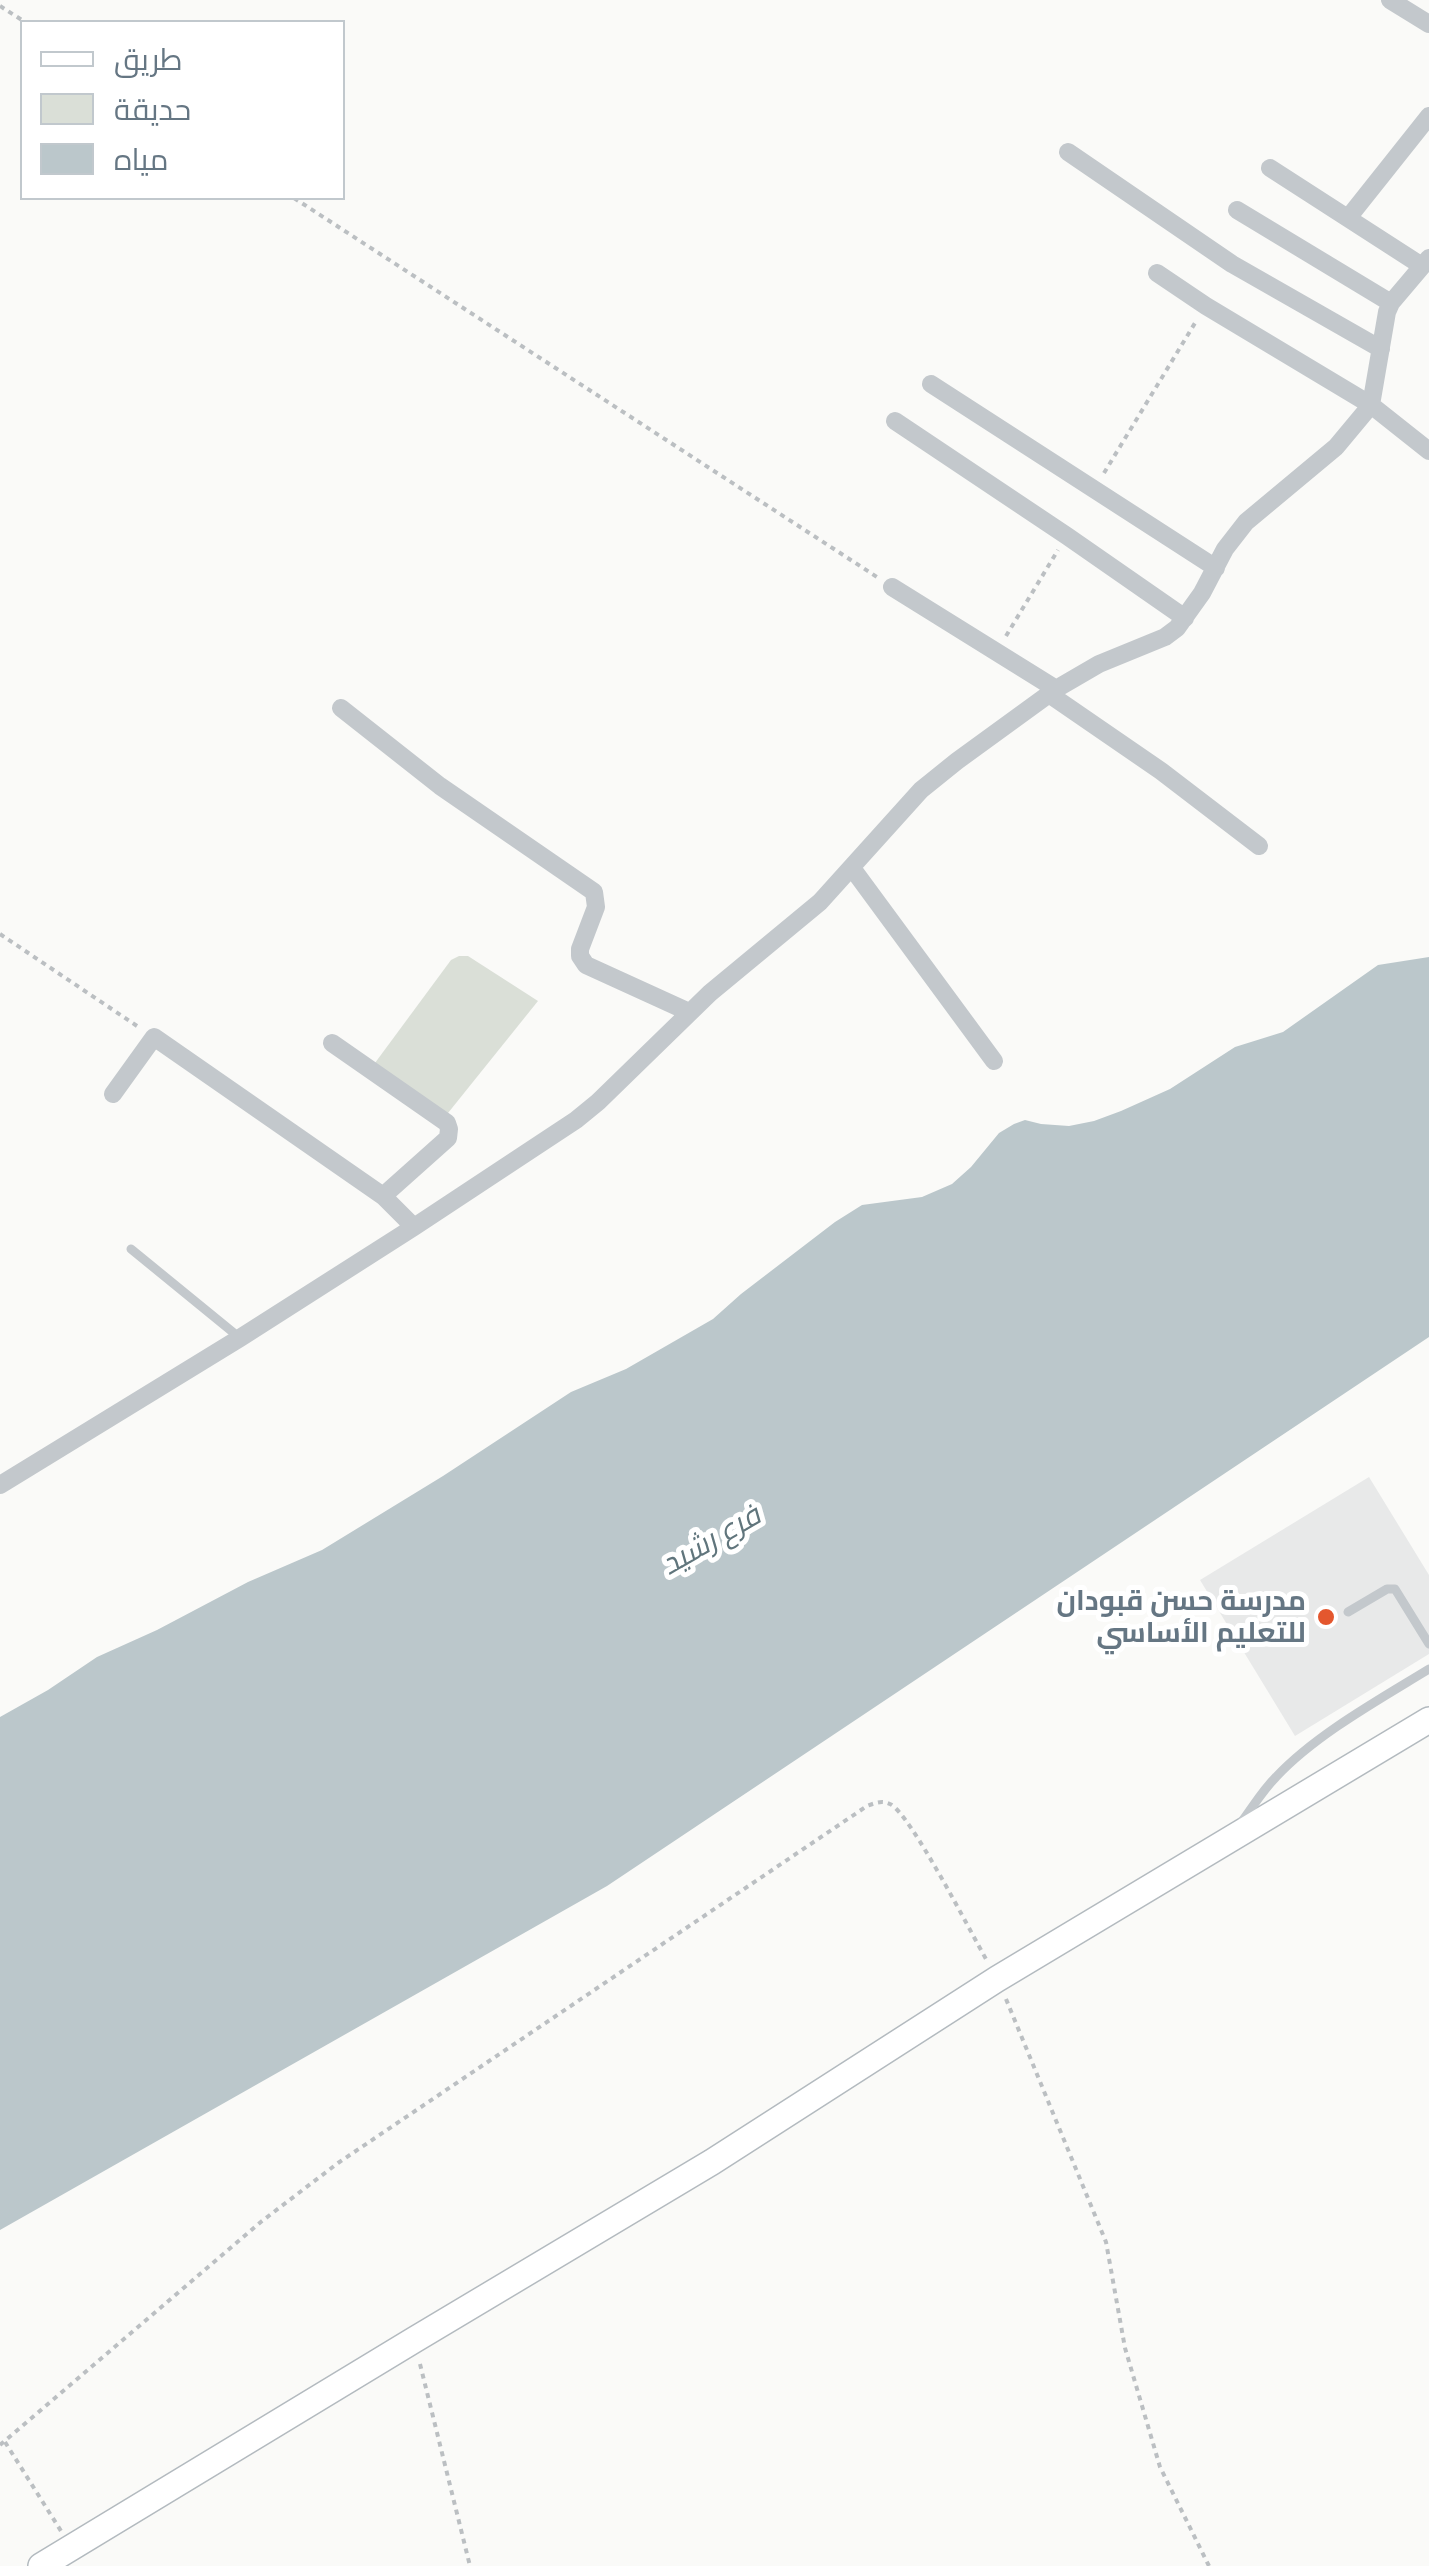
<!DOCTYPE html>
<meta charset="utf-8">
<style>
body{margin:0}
#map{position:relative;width:1429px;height:2566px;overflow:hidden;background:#fafaf8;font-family:"Golos Text",Cairo,sans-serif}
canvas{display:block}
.legend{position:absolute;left:20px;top:20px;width:325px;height:180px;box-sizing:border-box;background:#fff;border:2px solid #c1c8cd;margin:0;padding:12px 18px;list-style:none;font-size:30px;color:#657683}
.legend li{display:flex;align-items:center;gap:20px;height:50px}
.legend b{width:50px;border:2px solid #c1c8cd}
</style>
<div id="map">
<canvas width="1429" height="2566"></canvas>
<ul class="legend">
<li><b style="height:12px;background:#fff"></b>طريق</li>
<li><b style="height:28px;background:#dadfd7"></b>حديقة</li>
<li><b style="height:28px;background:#bbc7cb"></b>مياه</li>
</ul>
</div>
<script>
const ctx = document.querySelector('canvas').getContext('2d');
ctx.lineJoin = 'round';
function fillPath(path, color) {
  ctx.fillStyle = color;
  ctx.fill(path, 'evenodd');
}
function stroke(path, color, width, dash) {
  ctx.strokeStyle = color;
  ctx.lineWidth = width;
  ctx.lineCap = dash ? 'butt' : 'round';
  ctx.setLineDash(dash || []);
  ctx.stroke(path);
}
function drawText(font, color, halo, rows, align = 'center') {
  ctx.font = font + ' "Golos Text",Cairo,sans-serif';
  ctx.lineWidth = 10;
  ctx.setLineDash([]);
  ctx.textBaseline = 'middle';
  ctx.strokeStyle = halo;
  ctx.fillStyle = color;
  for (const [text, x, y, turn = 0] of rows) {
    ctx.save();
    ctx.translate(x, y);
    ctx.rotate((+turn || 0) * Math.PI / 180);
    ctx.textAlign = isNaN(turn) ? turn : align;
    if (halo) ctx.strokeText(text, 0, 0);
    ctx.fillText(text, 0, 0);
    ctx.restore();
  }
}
const built = new Path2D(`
 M1369,1477L1429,1575V1654L1295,1736L1200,1580Z`);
const green = new Path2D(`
 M459,956H468L538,1001L444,1118L372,1067L451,960Z`);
const water = new Path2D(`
 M1429,957V1337L607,1886L0,2230V1717L48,1690L97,1657L157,1630L248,1582L322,1550L443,1476L571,1392L626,1369L713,1319L741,1294L835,1222L862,1205L922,1197L952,1184L971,1167L999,1133L1014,1124L1025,1120L1041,1124L1069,1126L1094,1121L1121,1111L1170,1089L1235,1047L1283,1032L1378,965Z`);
const path = new Path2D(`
 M0,6L25,22
 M294,198L877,577
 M1104,473L1195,323
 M1006,636L1058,550
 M0,934L137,1026
 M1006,1999L1106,2242L1125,2348L1160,2467L1209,2566
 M420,2364L470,2566
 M5,2442L61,2531
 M0,2445L262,2221L338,2163L867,1806C875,1803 882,1800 890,1804C910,1813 971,1933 986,1959`);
const lane = new Path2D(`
 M131,1249L240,1338
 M1348,1612L1387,1589H1395L1429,1644
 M1243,1820C1254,1805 1263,1790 1276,1777C1315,1735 1380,1699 1429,1669`);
const street = new Path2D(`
 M1390,0L1429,24
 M1068,152L1232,264L1381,349
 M1270,168L1422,266
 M1237,210L1391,303
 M1348,218L1429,116
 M1157,273L1206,306L1371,405L1429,451
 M931,384L1216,568
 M895,421L1067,536L1185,618
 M892,587L1056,689
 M1049,694L1161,771L1259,846
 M341,708L440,786L594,892L596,907L580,949V956L586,965L689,1012
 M852,868L994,1061
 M332,1043L447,1123L449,1129L448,1138L383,1196
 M113,1094L154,1037L383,1196L414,1227
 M0,1485L240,1338L414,1227L576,1120L598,1102L710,993L820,902L921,790L957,761L1056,689L1099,664L1165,637L1177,628L1202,593L1225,549L1246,522L1336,447L1371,405L1387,312L1391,303L1429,258`);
const secondary = new Path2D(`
 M41,2566L414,2340L712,2162L997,1979L1429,1720`);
const markers = [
 [1326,1617,10,"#e4572e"]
];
const poiNames = [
 ["مدرسة حسن قبودان",1306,1601],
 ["للتعليم الأساسي",1306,1633]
];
const waterNames = [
 ["فرع رشيد",711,1540,-30]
];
fillPath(built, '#e8e9e9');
fillPath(green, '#dadfd7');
fillPath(water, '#bbc7cb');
stroke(secondary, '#b3babf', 28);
stroke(path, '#bbbfc2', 4, [5, 5]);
stroke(lane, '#c3c8cc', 9);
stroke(street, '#c3c8cc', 18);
stroke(secondary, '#fff', 25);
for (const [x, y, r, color] of markers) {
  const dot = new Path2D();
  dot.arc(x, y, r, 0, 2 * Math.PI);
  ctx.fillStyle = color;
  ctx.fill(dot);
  stroke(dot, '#fff', 4);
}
drawText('bold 28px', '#657683', '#fff', poiNames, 'right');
drawText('italic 30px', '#60757c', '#fff', waterNames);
</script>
